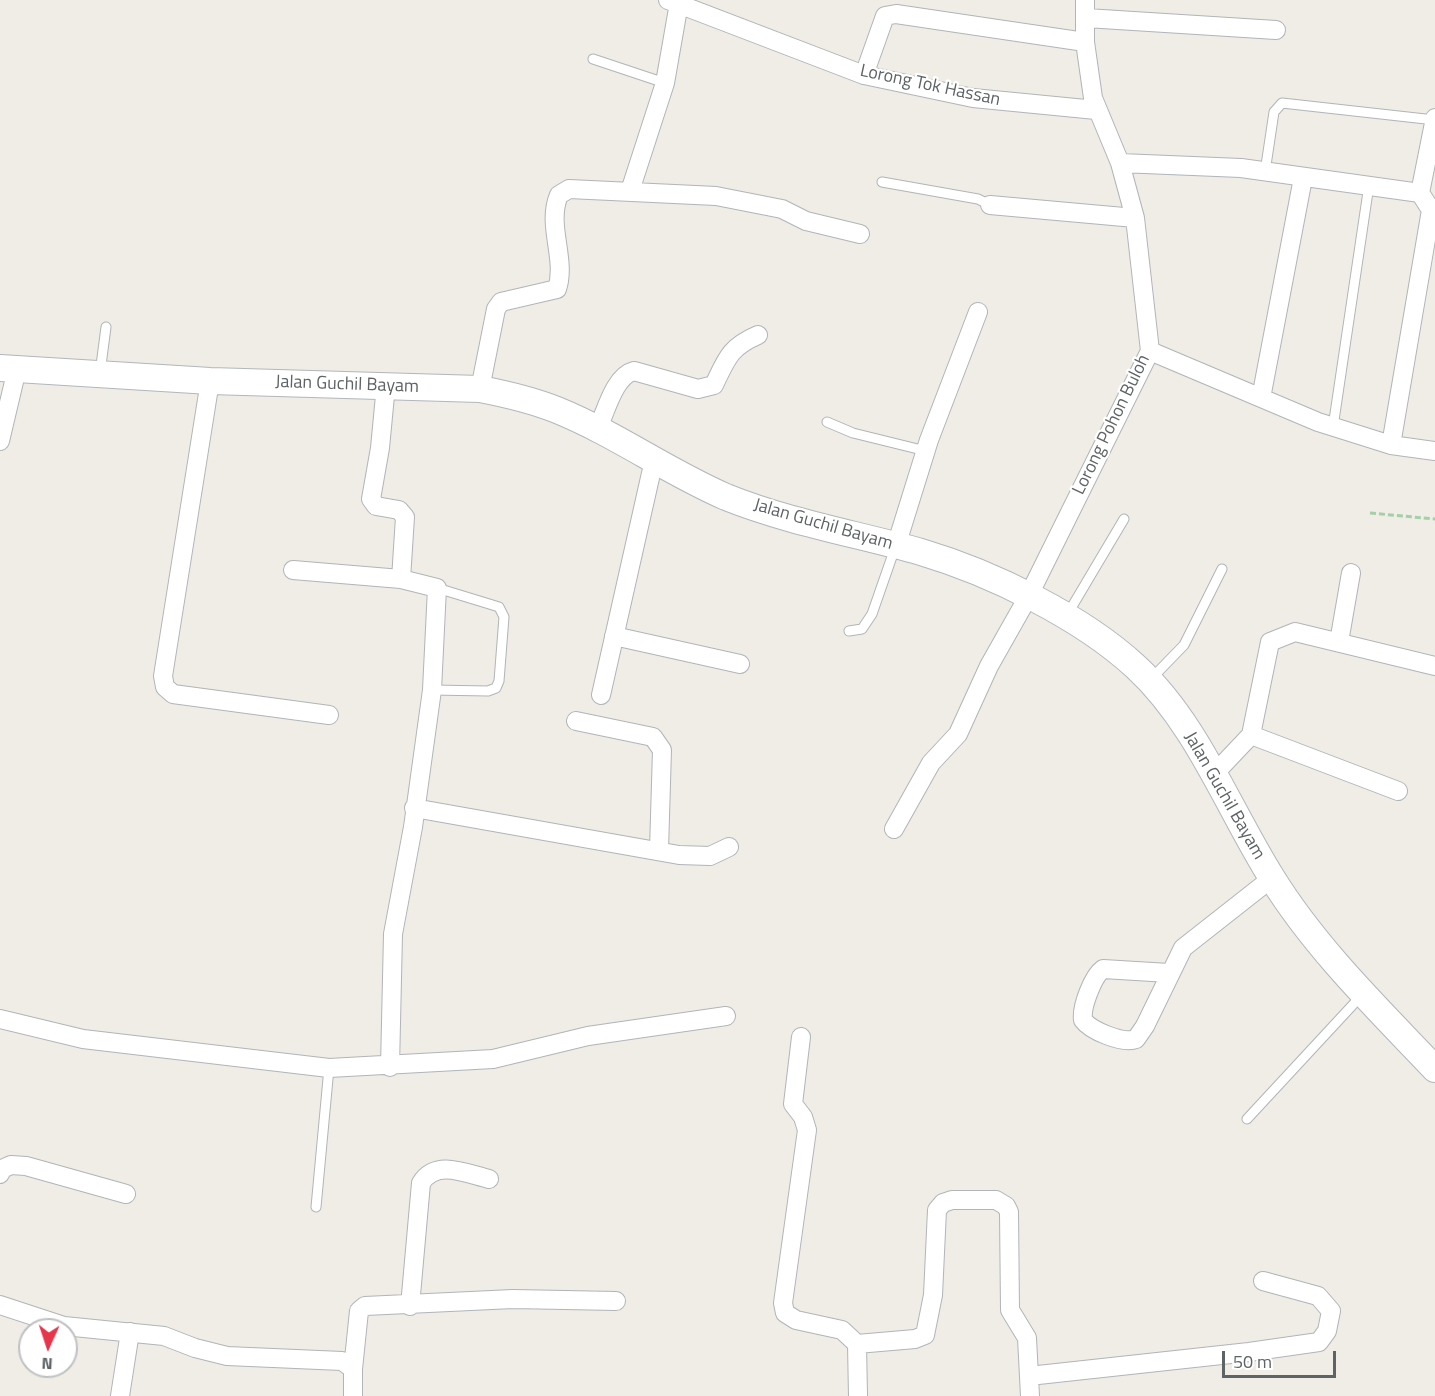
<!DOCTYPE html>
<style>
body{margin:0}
#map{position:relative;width:1435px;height:1396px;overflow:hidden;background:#f0ece6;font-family:"Titillium Web",sans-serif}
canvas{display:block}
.north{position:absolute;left:18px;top:1318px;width:60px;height:60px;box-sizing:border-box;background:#fff;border:2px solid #bfc1c2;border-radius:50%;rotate:183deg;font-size:16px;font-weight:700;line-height:24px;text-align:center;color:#5e6366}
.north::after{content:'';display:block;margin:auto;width:21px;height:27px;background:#e7354b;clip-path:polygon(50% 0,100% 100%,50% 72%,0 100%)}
.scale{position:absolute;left:1222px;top:1351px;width:114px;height:27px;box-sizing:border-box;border:3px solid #5e6366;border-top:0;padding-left:8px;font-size:18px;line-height:21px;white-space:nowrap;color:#5e6366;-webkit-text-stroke:4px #fff;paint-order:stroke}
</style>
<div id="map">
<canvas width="1435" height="1396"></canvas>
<div class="north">N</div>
<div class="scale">50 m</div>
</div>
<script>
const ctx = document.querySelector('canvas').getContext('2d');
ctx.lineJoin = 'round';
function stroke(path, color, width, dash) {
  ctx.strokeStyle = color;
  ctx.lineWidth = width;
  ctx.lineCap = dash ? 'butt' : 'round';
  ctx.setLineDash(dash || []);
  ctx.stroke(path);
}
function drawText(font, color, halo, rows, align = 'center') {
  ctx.font = font + ' "Titillium Web",sans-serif';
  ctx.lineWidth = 4.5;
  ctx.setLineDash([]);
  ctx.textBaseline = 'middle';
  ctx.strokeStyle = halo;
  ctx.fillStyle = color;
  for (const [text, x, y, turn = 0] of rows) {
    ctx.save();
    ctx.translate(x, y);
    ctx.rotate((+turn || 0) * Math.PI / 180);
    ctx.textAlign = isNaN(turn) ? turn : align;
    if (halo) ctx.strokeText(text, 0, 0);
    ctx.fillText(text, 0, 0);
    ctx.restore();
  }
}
const path = new Path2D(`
 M1370,513L1435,519`);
const lane = new Path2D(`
 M593,59L665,83
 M1265,172L1274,112L1282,103L1435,120
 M882,182L978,199L990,205
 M100,373L106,327
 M827,422L853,433L926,451
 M1333,427L1369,185
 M1067,615L1124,519
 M849,631L862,629L872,614L895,548
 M1151,679L1184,645L1222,569
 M432,690L488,691L496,688L499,681L504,617L499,607L437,588
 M1247,1119L1361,996
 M316,1207L329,1068`);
const street = new Path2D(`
 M668,0L864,75L973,98L1096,110
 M1086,18L1276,30
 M864,75L885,16L896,14L1085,42
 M1120,163L1241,168L1420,193
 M630,191L665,83L679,3L682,0
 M990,205L1135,218
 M1150,351L1318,422L1391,445L1431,210L1420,193L1435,118
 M210,381L163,676L165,687L173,694L329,715
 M386,385L380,448L371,499L376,506L399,510L405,517L401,579
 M480,389L496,309L501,302L557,289C567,259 546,225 559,195L569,189L716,196L782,209L806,221L860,234
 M1261,398L1303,178
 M597,430C606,412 614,376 634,371L698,389L714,385C727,358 730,347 758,335
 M0,441L17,369
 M1391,445L1435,451
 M896,546L929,440L978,312
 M293,570L401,579L437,588L432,690L413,827L393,934L390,1067
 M614,636L740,664
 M1339,642L1351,573
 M601,695L654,460
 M576,721L653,737L662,750L659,850
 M1251,735L1398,791
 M1214,774L1251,735L1270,642L1295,632L1435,666
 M414,808L679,855L710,856L729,847
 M894,829L931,763L958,734L989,666L1028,597L1150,351L1135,218L1120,163L1093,98L1085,42V0
 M1169,973L1103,969C1093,976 1081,1007 1083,1020C1091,1031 1123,1044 1136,1039L1145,1026L1183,948L1272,878
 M0,1019L83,1039L329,1068L493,1059L588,1036L726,1016
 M801,1037L793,1104L803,1117L807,1130L783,1303L785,1313L796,1320L842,1330L857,1344
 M0,1174L2,1169L11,1165L26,1166L126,1194
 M0,1305L64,1326L164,1336L195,1348L227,1356L342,1361L353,1369V1396
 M410,1306L421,1183C436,1159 465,1173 489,1179
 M353,1369L359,1311L365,1306L513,1299L616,1301
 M1029,1376L1249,1352L1319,1342L1327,1331L1331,1311L1318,1296L1263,1281
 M120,1396L130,1332
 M858,1396L857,1344L915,1339L925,1335L933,1295L937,1210L943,1203L952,1200H996L1006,1206L1009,1212L1010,1310L1027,1338L1030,1396`);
const secondary = new Path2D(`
 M0,368L210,381L480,389C506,394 532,400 557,410C616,434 668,472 726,497C788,522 857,534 921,552C992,573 1082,617 1136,667C1197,723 1229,810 1272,878C1316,949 1378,1009 1435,1069`);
const streetNames = [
 ["Lorong Tok Hassan",930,86,12],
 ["Jalan Guchil Bayam",347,385,2],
 ["Lorong Pohon Buloh",1112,425,-64],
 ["Jalan Guchil Bayam",823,525,16],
 ["Jalan Guchil Bayam",1224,796,60]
];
stroke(lane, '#b1b5b8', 11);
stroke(street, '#b1b5b8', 20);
stroke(secondary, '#b2b7bb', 28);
stroke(path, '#a3d1a5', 3, [6, 3]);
stroke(lane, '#fff', 9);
stroke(street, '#fff', 18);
stroke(secondary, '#fff', 26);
drawText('18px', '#5e6366', '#fff', streetNames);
</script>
